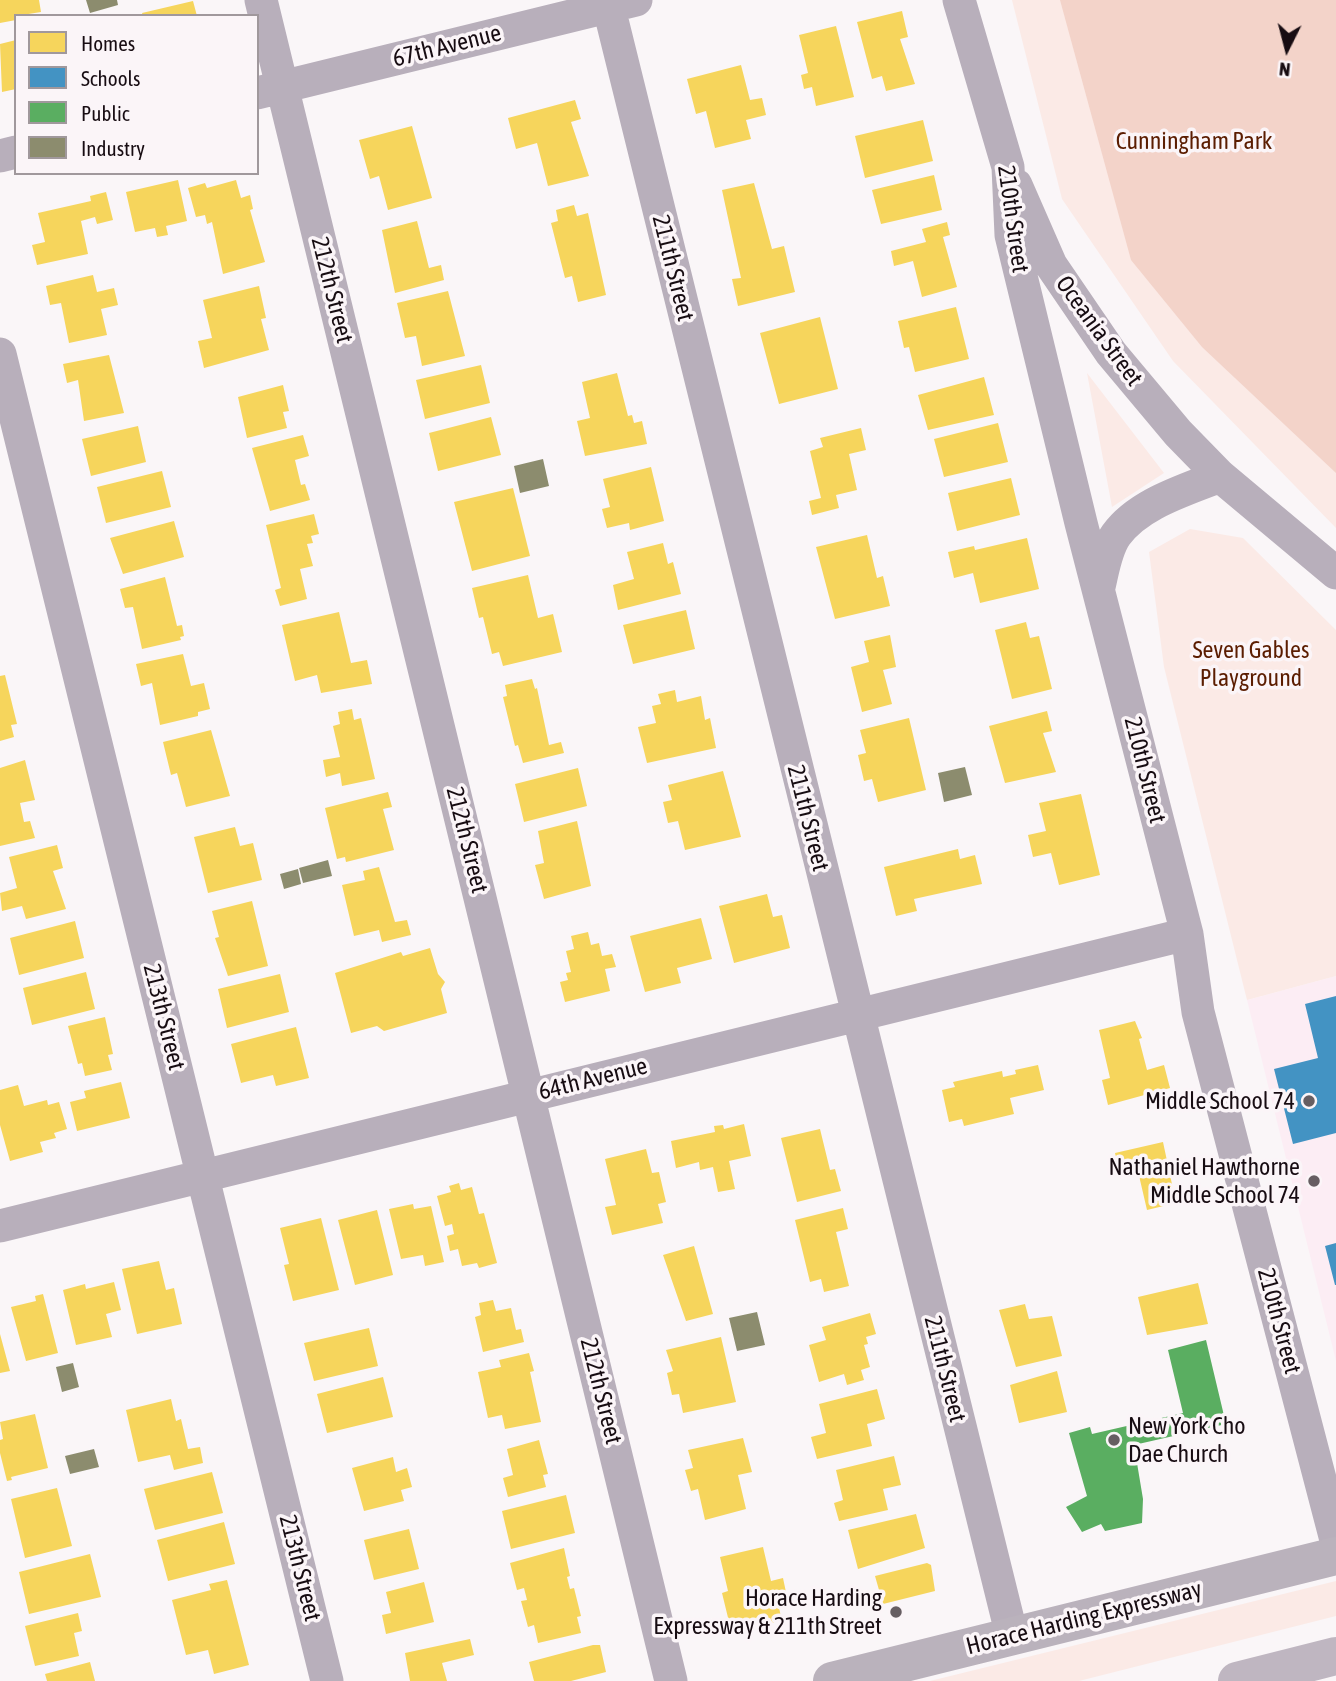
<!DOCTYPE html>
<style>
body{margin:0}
#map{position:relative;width:1336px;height:1681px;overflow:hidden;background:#faf6f8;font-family:"Asap Condensed",sans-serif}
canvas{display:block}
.legend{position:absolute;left:14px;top:14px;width:245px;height:161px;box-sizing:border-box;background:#fbf5f8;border:2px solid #a0989c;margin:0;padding:9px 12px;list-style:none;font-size:21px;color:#170c12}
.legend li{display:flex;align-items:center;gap:14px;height:35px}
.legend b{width:35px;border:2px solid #a0989c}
.north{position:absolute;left:1252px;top:14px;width:70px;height:70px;-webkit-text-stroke:5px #fbf5f8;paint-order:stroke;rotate:186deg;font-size:19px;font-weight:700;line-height:28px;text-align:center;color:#170c12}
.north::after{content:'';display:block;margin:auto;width:24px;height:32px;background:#170c12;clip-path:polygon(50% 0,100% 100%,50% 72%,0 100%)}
</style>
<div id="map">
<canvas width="1336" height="1681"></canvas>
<ul class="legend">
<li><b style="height:19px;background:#f6d55c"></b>Homes</li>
<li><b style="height:19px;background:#4393c3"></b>Schools</li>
<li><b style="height:19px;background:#5aae61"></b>Public</li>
<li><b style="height:19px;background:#8c8c6e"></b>Industry</li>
</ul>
<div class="north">N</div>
</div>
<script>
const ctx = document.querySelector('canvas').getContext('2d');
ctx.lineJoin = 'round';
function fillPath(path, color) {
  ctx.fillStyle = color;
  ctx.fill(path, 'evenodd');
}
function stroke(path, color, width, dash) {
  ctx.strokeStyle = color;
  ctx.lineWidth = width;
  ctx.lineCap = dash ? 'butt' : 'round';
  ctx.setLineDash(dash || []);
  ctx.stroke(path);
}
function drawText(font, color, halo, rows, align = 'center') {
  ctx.font = font + ' "Asap Condensed",sans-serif';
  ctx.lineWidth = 7;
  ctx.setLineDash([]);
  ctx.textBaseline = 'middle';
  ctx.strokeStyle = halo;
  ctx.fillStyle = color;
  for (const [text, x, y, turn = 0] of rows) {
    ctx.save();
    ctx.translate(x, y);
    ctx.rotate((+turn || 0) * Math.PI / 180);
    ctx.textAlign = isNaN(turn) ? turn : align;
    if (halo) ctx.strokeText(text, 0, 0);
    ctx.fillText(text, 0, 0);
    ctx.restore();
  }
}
const built = new Path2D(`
 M1336,976V1361L1247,1000Z`);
const green = new Path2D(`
 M1012,0H1336V528L1173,361L1062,199Z
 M1087,373L1164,473L1112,507Z
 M1190,529L1243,538L1336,630V976L1247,1000L1164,667L1149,552Z
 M1336,1581V1616L1079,1681H930Z`);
const forest = new Path2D(`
 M1060,0H1336V473L1202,347L1131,260Z`);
const homes = new Path2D(`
 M0,0H39L41,12L16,16V20L0,23Z
 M193,1L197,16H143L142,13Z
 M902,11L908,37L900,39L915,84L886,91L882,76L872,79L857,22Z
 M836,26L854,97L816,106L812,87L804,89L801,75L808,73L799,35Z
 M16,40V89L2,92L0,44Z
 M741,65L750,100L762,98L766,115L746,120L751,139L715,148L706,111L696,114L687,79Z
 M575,100L581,119L571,122L589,176L548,186L537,143L516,149L508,118Z
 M923,120L933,161L865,178L855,136Z
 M412,126L432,198L388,210L379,176L370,179L359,140Z
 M934,175L942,210L881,224L872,190Z
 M178,180L187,221L166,226L168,235L157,237L155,228L135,232L126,192Z
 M236,180L241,198L250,195L253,209L250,210L265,262L223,274L212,222L207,224L205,215L196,217L188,188L205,183L207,188Z
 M754,183L772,249L784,246L795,292L738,306L732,279L741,278L722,190Z
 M106,192L113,220L97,224L95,217L81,221L88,254L37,265L32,245L45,242L38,213L91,201L90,196Z
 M574,205L577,216L588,213L606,295L578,302L572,276L565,278L551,223L558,221L556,210Z
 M417,221L429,268L441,265L444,280L395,293L382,230Z
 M947,222L950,235L943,237L957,287L922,297L913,261L894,266L891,251L926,242L922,229Z
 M93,275L97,292L114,288L118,305L101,309L107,335L69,343L61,303L50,305L46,286Z
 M259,286L266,318L261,319L269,350L204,368L198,341L212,338L203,300Z
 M448,291L465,356L422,366L416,336L405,338L397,303Z
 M956,307L969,359L915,372L909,347L904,348L898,321Z
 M820,317L838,389L779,404L760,333Z
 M109,355L124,413L84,421L78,380L67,383L63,364Z
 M481,365L490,403L425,419L416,380Z
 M617,373L628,416L632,415L634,423L642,421L647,444L585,456L577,421L590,418L582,382Z
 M984,377L994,415L928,430L918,395Z
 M283,385L289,411L283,412L287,428L247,438L238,397Z
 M491,417L501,455L438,471L429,433Z
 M998,423L1008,462L944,477L934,439Z
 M138,426L146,462L91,476L82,439Z
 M861,428L866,450L849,454L857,490L836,495L839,508L812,515L809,501L821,498L810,451L823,447L820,438Z
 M303,435L309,456L295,460L301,485L305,484L310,500L270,511L252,448Z
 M651,467L664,521L630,530L629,523L607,528L602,509L610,507L603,479Z
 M162,471L171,507L106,523L97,487Z
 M1011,478L1020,515L957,531L948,493Z
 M513,488L530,556L472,571L454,502Z
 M314,514L319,534L311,536L313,543L307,544L313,566L300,569L307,599L280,606L275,590L281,588L266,525Z
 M174,521L184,557L123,574L110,538Z
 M867,535L877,578L883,576L890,606L835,619L816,547Z
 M1027,538L1039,589L980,603L973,573L954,578L948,552L974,546L975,550Z
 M663,543L668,564L673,562L681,594L618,610L613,585L634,579L627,552Z
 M528,575L538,618L553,614L562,652L503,666L499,652L492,654L483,617L479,618L472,588Z
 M165,577L177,626L182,625L184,636L180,637L181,640L142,649L133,607L125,608L120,589Z
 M686,610L695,649L633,664L623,625Z
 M339,612L351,663L367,660L372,684L321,693L317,675L295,681L282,625Z
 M1026,622L1030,638L1039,636L1052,689L1012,699L995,630Z
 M890,635L896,667L883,670L892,704L862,712L851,667L869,662L864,641Z
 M183,654L191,686L204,683L210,709L198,712V716L160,725L152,683L141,686L136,664Z
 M5,675L17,724L11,725L14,737L0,741V676Z
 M532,679L535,689L537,688L549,745L561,742L564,753L523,763L518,745L515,746L503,697L507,696L505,685Z
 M675,690L677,702L701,696L705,720L710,718L716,748L647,763L638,727L656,723L652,706L661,704L658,694Z
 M352,709L354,720L361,718L375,779L342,786L340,773L326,777L323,760L340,757L333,726L340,724L338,712Z
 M1047,711L1052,731L1043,733L1056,772L1005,783L989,726Z
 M909,718L926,790L878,802L872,779L864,781L858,755L866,753L860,730Z
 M211,730L230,796L186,807L177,773L171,775L163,742Z
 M25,760L35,800L20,803L24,822L30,821L35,838L0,846V768Z
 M578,768L587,806L524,822L515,784Z
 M723,771L741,837L685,850L678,821L668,823L663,802L672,800L668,785Z
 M388,792L392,807L383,809L394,850L346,862L345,857L337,859L325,808Z
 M1081,794L1100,875L1059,885L1051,853L1033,857L1028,835L1046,831L1039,803Z
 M577,821L591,886L544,899L535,865L544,863L538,831Z
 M235,827L240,846L253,843L262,880L208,893L194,837Z
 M57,845L63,868L53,871L66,909L26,919L22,906L2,911L0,893L17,888L9,857Z
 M958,849L960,859L975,855L982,884L914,899L917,911L896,916L884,867Z
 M379,867L395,922L407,920L411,935L382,942L379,930L354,936L342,885L365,880L363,871Z
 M767,894L773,917L782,915L790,948L734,963L719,906Z
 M252,901L268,966L228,976L215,938L219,937L212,911Z
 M701,918L712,959L677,968L681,983L645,992L630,936Z
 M75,921L84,958L19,975L10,938Z
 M588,932L591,945L599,943L602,956L612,954L616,967L605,969L610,991L565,1002L560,982L568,980L566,973L571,972L566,951L574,949L571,936Z
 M430,948L438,974L445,982L441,989L447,1013L384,1031L377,1026L351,1033L335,973L401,952L403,956Z
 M86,972L95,1009L32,1025L23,988Z
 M280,974L289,1012L227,1028L218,989Z
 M105,1017L113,1054L108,1055L112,1070L85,1076L82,1063L78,1064L68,1026Z
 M1135,1021L1142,1038L1139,1039L1147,1070L1164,1065L1170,1088L1108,1105L1102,1080L1110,1078L1099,1030Z
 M296,1027L309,1078L276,1086L273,1075L241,1083L231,1044Z
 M1038,1065L1044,1090L1010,1098L1014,1114L964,1126L962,1119L949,1122L942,1090L955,1087L953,1082L1002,1071L1003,1077L1016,1074L1015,1070Z
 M121,1082L130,1118L77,1131L70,1102L86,1098L84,1091Z
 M18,1085L24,1106L47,1100L48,1105L59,1102L67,1129L54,1133L56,1138L40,1142L43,1152L10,1161L0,1125V1090Z
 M744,1124L751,1156L729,1161L735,1189L718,1192L713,1167L700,1170L699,1162L676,1168L671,1141L715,1132L714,1126L723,1125L724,1129Z
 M820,1129L830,1170L835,1169L841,1191L797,1202L781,1138Z
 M1163,1142L1176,1203L1147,1210L1137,1167L1119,1171L1115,1153Z
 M646,1149L652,1173L659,1172L666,1202L658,1204L663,1223L612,1235L605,1207L616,1205L605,1159Z
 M459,1183L461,1190L472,1187L479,1214L484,1213L497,1263L479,1268L477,1263L462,1266L458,1249L450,1251L447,1236L454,1234L452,1224L445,1226L437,1196L451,1192L449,1186Z
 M413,1204L414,1209L431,1206L444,1262L425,1266L423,1255L401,1259L389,1209Z
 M843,1208L848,1229L836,1232L849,1286L824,1292L821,1279L810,1282L795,1220Z
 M377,1210L393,1275L355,1285L338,1220Z
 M321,1218L339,1290L293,1301L284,1265L289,1264L280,1228Z
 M694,1246L713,1314L686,1321L663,1255Z
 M159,1261L166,1290L174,1288L182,1324L137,1334L122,1269Z
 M114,1282L121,1310L106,1314L112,1337L76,1345L63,1290L85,1284L86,1289Z
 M1198,1283L1208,1324L1147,1335L1138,1297Z
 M43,1294L58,1353L26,1361L11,1307L36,1301L35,1296Z
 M493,1300L496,1311L511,1308L516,1330L521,1329L524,1342L483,1352L475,1317L481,1315L479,1303Z
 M1025,1304L1029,1319L1052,1316L1062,1356L1016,1367L999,1310Z
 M870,1313L876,1334L866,1337L868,1344L864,1345L870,1367L861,1370L864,1380L847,1385L844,1374L819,1382L809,1345L826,1340L822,1327Z
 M369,1328L378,1366L314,1381L304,1343Z
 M0,1334L10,1371L0,1373Z
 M721,1337L736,1402L683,1413L679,1394L672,1395L667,1373L673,1371L666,1350Z
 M529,1353L534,1371L530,1372L541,1422L505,1429L502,1415L488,1418L478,1372L501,1367L499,1360Z
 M1057,1371L1067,1412L1019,1423L1010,1385Z
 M383,1377L393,1417L327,1433L317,1394Z
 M877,1389L885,1419L867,1424L872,1446L817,1459L811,1437L826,1433L819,1404Z
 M171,1399L176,1421L181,1419L188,1449L200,1447L203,1463L174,1470L170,1455L138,1462L126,1410Z
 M35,1414L48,1468L11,1477L12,1480L7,1481L0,1453V1440L3,1439L0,1422Z
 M743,1438L752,1472L738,1475L746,1509L705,1520L698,1489L691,1491L685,1470L693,1468L688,1450Z
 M539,1440L548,1474L543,1475L546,1487L508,1497L503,1478L513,1475L507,1449Z
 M894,1456L901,1485L883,1489L888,1510L839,1521L834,1503L843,1500L836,1470Z
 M393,1457L396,1472L407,1468L412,1487L401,1490L404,1501L364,1511L352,1468Z
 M212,1472L223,1513L155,1530L144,1489Z
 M57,1488L72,1546L25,1558L11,1499Z
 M566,1495L575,1533L511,1549L502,1511Z
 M916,1514L925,1548L858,1569L848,1530Z
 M224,1522L235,1564L168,1581L157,1540Z
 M409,1529L419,1569L374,1580L364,1540Z
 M763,1547L771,1581L783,1578L787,1597L777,1599L782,1621L731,1630L722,1593L728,1591L720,1557Z
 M564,1548L570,1576L567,1577L570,1589L574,1588L581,1616L577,1617L581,1633L538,1643L534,1625L528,1627L521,1601L527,1600L524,1588L517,1590L510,1563Z
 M90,1554L101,1597L29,1614L19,1572Z
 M927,1563L931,1565L935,1591L883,1604L875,1576Z
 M227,1580L249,1665L214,1674L208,1650L186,1655L172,1600L211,1590L209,1584Z
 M424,1582L434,1622L386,1634L382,1615L391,1613L386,1592Z
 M78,1613L82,1631L74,1633L79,1656L35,1666L25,1626Z
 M470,1639L474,1655L442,1663L447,1681H410L405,1653Z
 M593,1645H600L606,1672L571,1681H534L529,1662Z
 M90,1662L95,1681H47L45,1674Z`);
const schools = new Path2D(`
 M1336,996V1133L1293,1144L1274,1069L1318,1058L1305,1004Z
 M1336,1243V1285H1335L1325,1246Z`);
const public = new Path2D(`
 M1206,1340L1226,1424L1134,1445L1143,1499L1142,1523L1105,1531L1101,1524L1082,1532L1066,1507L1087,1496L1069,1433L1090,1427L1092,1434L1183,1413L1168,1350Z`);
const industry = new Path2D(`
 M86,0H117L118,5L90,13Z
 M543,459L549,486L520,493L514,466Z
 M965,767L972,795L944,802L938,773Z
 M328,860L332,876L303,883L299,868Z
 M298,869L301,884L284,889L280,874Z
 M757,1312L765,1345L737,1351L729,1318Z
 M73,1363L79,1387L62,1392L56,1367Z
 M94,1449L99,1467L70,1474L65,1456Z`);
const street = new Path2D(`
 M261,0L671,1681
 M607,0L1012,1636
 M959,0L1008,167L1011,235L1081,523L1187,934L1198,1012L1336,1540
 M257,93L636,0
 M0,156L16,152
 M1016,185L1051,265L1111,353L1178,433L1220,476L1336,573
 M0,354L327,1681
 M1099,587C1103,570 1106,549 1116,535C1139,503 1186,490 1220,476
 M0,1226L1187,934`);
const primary = new Path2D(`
 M832,1681L1336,1556`);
const highway = new Path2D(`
 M1237,1681L1336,1656`);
const markers = [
 [1309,1101,7,"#665e62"],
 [1314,1181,7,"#665e62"],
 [1114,1440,7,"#665e62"],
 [896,1612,7,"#665e62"]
];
const streetNames = [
 ["67th Avenue",447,46,-14],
 ["210th Street",1013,219,82],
 ["211th Street",673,268,76],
 ["212th Street",332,290,76],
 ["Oceania Street",1099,331,54],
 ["210th Street",1145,770,76],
 ["211th Street",808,818,76],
 ["212th Street",467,840,76],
 ["213th Street",164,1017,76],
 ["64th Avenue",593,1079,-14],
 ["210th Street",1279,1321,75],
 ["211th Street",945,1369,76],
 ["212th Street",601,1391,76],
 ["213th Street",300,1568,76],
 ["Horace Harding Expressway",1084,1618,-14]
];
const parkNames = [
 ["Cunningham Park",1194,141],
 ["Seven Gables",1251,650],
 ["Playground",1251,678]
];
const poiNames = [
 ["Middle School 74",1295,1101],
 ["Nathaniel Hawthorne",1300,1167],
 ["Middle School 74",1300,1195],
 ["New York Cho",1128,1426,"left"],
 ["Dae Church",1128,1454,"left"],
 ["Horace Harding",882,1598],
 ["Expressway & 211th Street",882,1626]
];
fillPath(built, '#fcedf4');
fillPath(green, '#fbeae6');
fillPath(forest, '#f3d3c9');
fillPath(homes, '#f6d55c');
fillPath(schools, '#4393c3');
fillPath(public, '#5aae61');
fillPath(industry, '#8c8c6e');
stroke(street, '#b8afbb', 33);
stroke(primary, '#bab2bc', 38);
stroke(highway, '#bfb6c1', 38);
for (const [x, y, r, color] of markers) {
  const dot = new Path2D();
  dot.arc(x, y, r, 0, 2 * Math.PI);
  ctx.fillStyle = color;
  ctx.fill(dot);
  stroke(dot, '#fbf5f8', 2.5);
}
drawText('24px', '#170c12', '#fbf5f8', streetNames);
drawText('24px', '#5b1d01', '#fbf5f8', parkNames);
drawText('24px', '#170c12', '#fbf5f8', poiNames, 'right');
</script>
